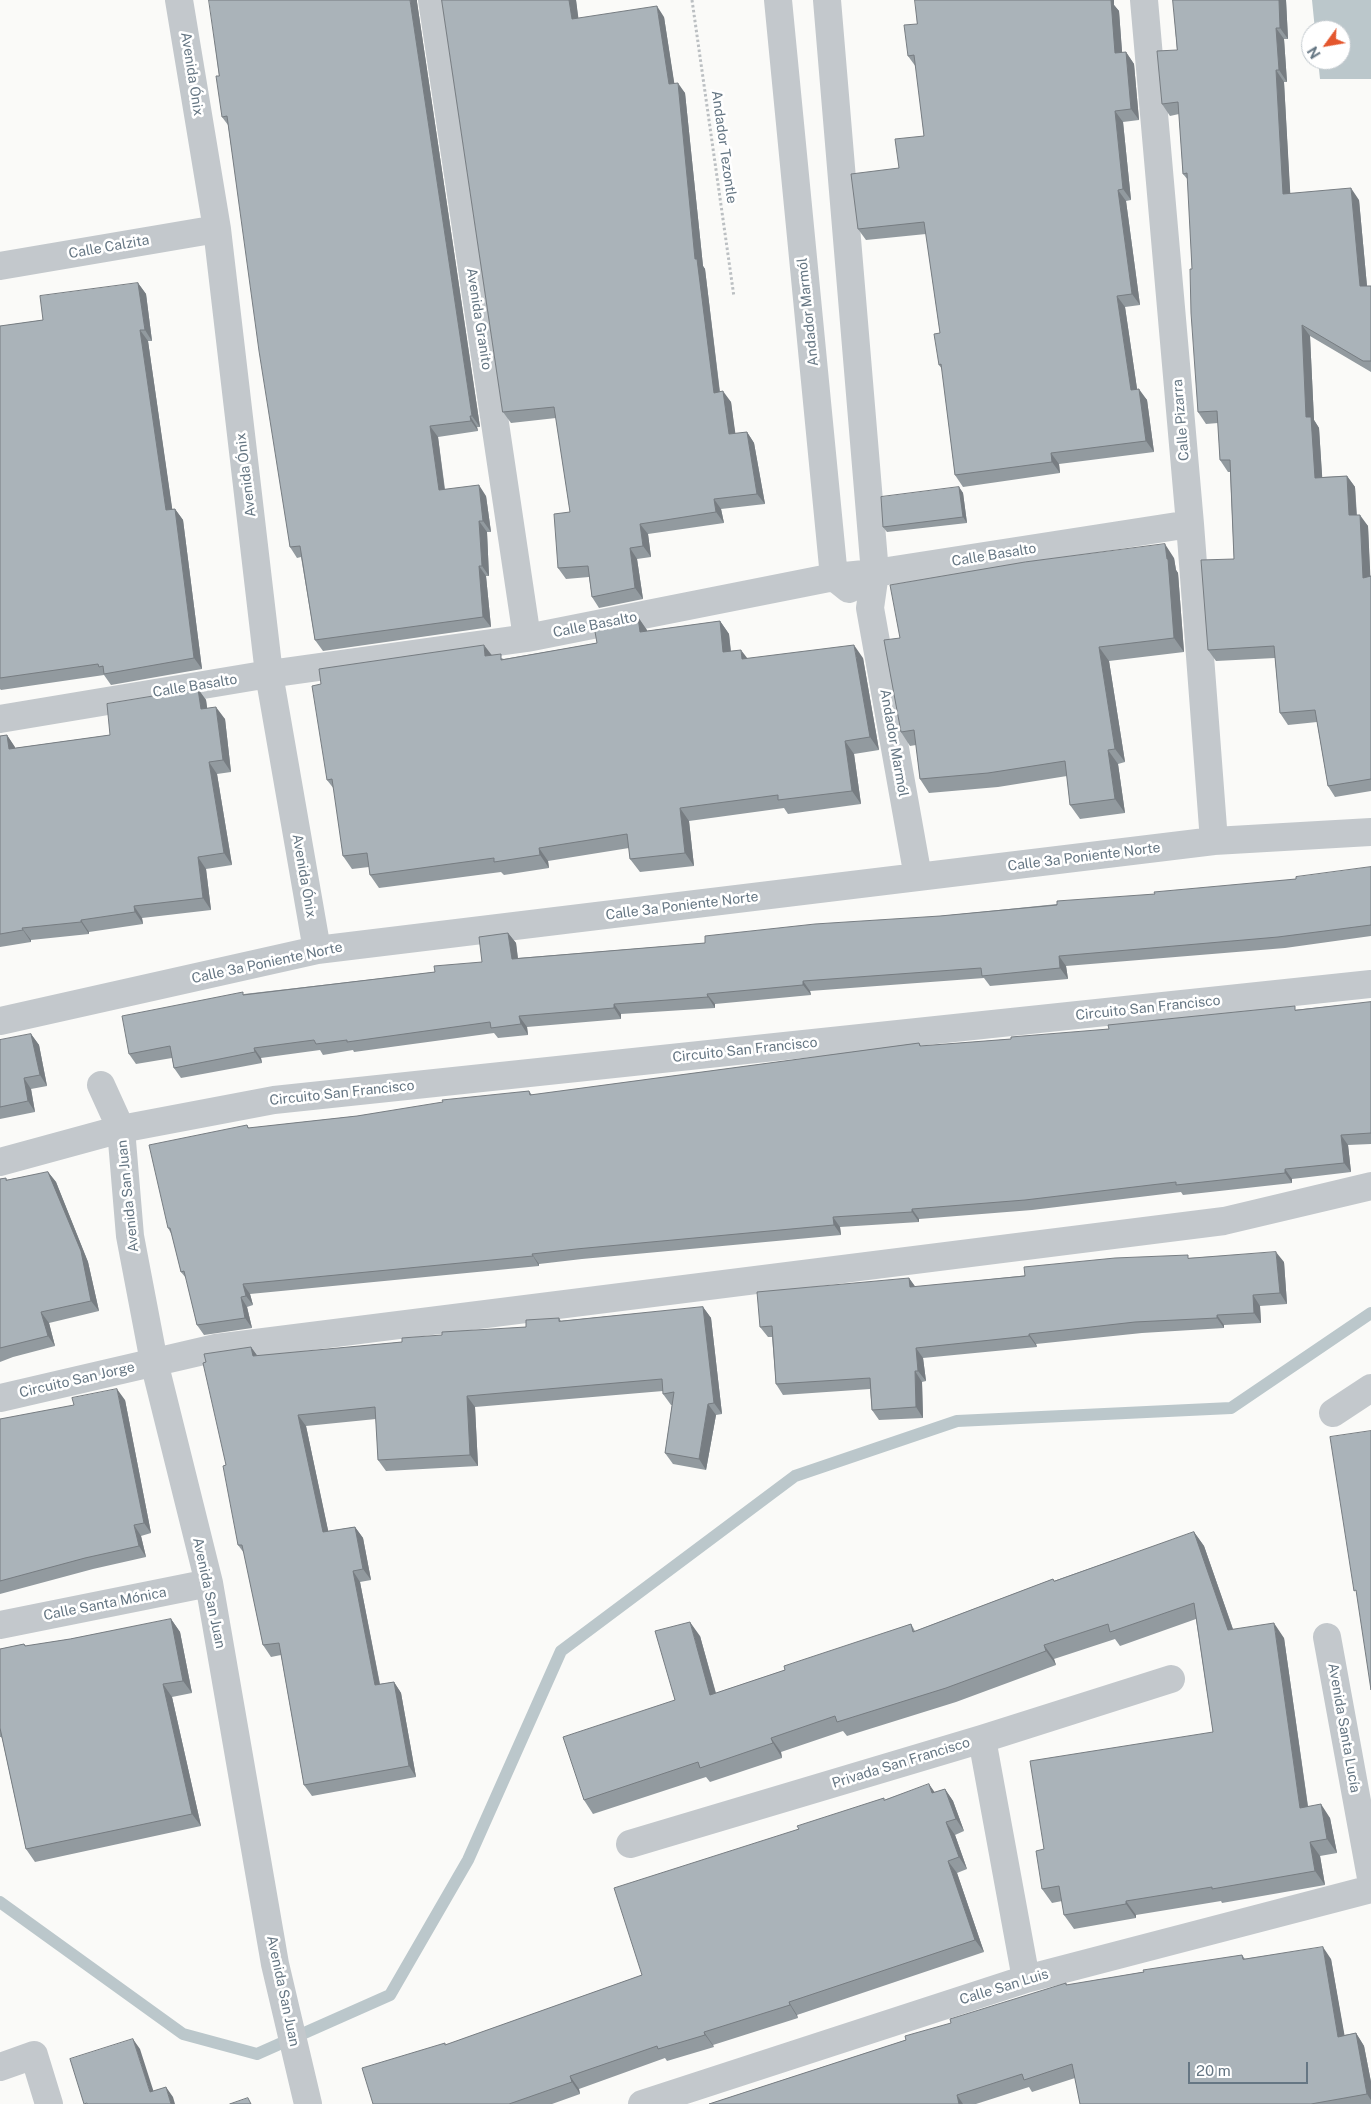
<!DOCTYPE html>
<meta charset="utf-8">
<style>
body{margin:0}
#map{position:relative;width:1371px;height:2104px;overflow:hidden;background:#fafaf8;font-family:"Public Sans",sans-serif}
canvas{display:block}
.north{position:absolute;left:1301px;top:20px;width:50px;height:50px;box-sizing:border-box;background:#fff;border:1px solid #c1c8cd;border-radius:50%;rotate:238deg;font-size:14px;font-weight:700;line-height:20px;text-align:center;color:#657683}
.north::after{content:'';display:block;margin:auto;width:18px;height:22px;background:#e4572e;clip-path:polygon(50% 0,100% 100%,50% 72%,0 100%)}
.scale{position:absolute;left:1188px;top:2062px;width:120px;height:22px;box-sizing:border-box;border:2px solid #657683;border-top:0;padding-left:6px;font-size:15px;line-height:18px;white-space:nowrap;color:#657683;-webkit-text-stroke:4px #fff;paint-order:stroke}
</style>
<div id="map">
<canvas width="1371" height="2104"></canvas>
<div class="north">N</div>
<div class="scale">20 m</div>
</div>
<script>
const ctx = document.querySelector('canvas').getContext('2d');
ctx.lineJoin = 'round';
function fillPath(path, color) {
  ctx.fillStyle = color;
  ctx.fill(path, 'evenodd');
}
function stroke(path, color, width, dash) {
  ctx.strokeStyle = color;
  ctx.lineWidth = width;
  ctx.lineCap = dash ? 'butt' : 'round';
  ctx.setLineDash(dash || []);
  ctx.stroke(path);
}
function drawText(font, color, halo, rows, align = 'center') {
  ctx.font = font + ' "Public Sans",sans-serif';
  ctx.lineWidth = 5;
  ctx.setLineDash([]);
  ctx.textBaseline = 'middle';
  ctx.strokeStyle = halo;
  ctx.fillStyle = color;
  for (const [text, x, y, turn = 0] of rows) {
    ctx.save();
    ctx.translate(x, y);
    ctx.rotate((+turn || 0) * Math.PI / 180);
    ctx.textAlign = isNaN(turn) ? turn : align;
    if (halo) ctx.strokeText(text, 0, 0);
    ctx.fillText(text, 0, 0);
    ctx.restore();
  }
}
const water = new Path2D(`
 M1312,0H1371V79H1320L1318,60H1341V30H1315Z`);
const stream = new Path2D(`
 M0,1902L183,2034L257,2054L390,1995L468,1860L561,1651L795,1476L957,1421L1231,1408L1371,1313`);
const path = new Path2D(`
 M692,0L734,297`);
const minor = new Path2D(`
 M179,0L217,229L269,674L317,950
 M432,0L527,638
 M778,0L834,577L849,589
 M827,0L875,573L870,608L918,877
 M1144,0L1190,524L1214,841
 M0,266L217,229
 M0,719L269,674L527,638L834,577L875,573L1190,524
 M0,1021L317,950L1214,841L1371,832
 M101,1085L121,1129L130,1236L154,1362L209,1583L275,1964L308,2104
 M0,1162L121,1129L274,1100L1371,984
 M0,1398L216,1348L1224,1221L1371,1186
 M1333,1413L1371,1388
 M0,1625L209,1583
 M1327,1637L1371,1878
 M982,1739L1026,1979
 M630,1844L982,1739L1171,1679
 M0,2067L34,2055L49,2104
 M642,2104L1026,1979L1371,1889`);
const wall = new Path2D(`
 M442,0H576L578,18L664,17L674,83L685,93L703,266L705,269L720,392L731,402L735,434L747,432L754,443L765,504L721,509L724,523L648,534L651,557L637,559L643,599L599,608L592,597L589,577L566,579L558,568L570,512L556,418L511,423L503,412Z
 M1173,0H1286L1288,39H1284L1287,82H1284L1290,194L1359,200L1367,286H1371V372L1310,336L1314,420L1319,428L1322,477L1347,476L1355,487L1357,515L1368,526L1370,577L1371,576V791L1335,797L1328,786L1317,722L1288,725L1280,713L1275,658L1216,661L1208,650L1234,559L1230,472H1228L1220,460L1218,423L1206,424L1198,412L1192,269L1188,180L1183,174L1179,114L1170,116L1162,104L1177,50Z
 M417,2L480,427H477L478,431L438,437L445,489L486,496L491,532H487L489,576H486L491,627L323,651L315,640L301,557L297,558L290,547L228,125L222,117Z
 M1114,5L1119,11L1122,53L1126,52L1134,64L1139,120L1123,122L1131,200L1126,201L1140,305L1125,307L1137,389L1147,400L1154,452L1059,464L1060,473L963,487L955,475L942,369L939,365L940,333L926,234L866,240L858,229L899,168L924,136L916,67L908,56L917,24Z
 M138,283L146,294L152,341H148L172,509H175L183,520L202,669L111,685L104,675L1,690L0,689V326L43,320Z
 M959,487L963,493L967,523L887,532L883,527Z
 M1174,558L1176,570L1178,573L1184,652L1109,661L1125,762L1118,764L1125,813L1080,819L1070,805L1067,776L998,787L929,793L920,779L916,745L910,746L901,732L900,638Z
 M638,617L647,631L720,621L729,634L731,651L748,659L863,658L879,750L854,754L861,804L788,814L784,808L689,821L694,866L640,872L630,859L629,848L548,861L549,868L504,875L501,872L379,888L370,875L369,867L352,869L343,856L334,789L327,780L491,655L504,659L597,643Z
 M198,689L206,700L207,708L225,719L231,772L217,774L232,865L206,869L211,910L142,918L143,924L89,932V934L31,940V942L0,947V736L7,735L15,748L110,735Z
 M1371,867V936L1285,948L1066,966L1068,979L990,986L984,978L810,991L811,995L715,1004V1008L621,1014V1019L527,1027L528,1035L498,1038L494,1033L354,1052L353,1050L323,1055L320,1050L261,1058L262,1063L181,1078L174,1068L172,1058L136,1064L129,1054L244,994L435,972L482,962L508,933L516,943L518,958L705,943L940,916L1155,894L1296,879Z
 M1371,1002V1144L1348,1145L1351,1172L1292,1179V1183L1183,1195L1181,1192L1032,1210L919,1219V1222L840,1227L841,1235L582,1259L539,1264V1266L250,1294L253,1305L247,1307L252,1328L204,1335L197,1325L186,1278L181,1272L172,1235L168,1228L247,1125L249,1128L357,1116L529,1091L532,1095L919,1043L921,1046L1011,1039L1109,1029Z
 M31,1034L39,1045L47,1086L31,1089L35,1112L0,1119V1040Z
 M48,1172L56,1182L88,1262L99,1311L49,1323L55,1346L13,1357L0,1362V1179L6,1178L7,1180Z
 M1190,1258L1284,1262L1287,1304L1260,1306L1261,1323L1224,1325V1328L1142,1333L1036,1344L1037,1347L923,1358L926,1381L922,1382L923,1418L879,1420L872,1410L870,1389L783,1395L776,1384L772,1337H768L760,1327L909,1278L915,1287Z
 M703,1307L711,1318L722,1414L716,1415L706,1470L673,1464L665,1453L672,1405H671L663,1394V1391L475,1407L478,1466L386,1471L378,1460L376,1419L306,1426L328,1531L355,1527L363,1538L371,1580L360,1582L380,1684L394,1682L401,1693L416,1777L312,1796L304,1785L281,1655L271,1657L263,1645L244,1553L238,1545L226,1465L251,1347L257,1356L402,1342L526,1327L559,1318L561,1321Z
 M125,1400L151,1533L141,1536L146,1557L93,1569L0,1594V1419Z
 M1194,1532L1204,1546L1233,1629L1284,1638L1308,1806L1330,1818L1337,1853L1320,1856L1325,1885L1222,1903L1221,1901L1136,1915V1918L1074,1929L1064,1915L1062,1901L1052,1903L1042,1889L1044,1849L1213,1732L1196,1619L1120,1646L1115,1639L1054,1659L1056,1665L956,1702L847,1736L843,1731L781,1752L782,1758L710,1782L706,1777L593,1814L584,1800L675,1700L700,1636L716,1693L785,1670L911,1624L915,1631L1053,1579L1054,1581Z
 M171,1619L180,1632L192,1693L172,1697L201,1826L35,1862L26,1849L2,1738L1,1737H0V1649L24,1644L26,1646L70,1639Z
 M945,1789L953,1801L964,1831L955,1835L967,1869L957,1873L984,1952L797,2015L798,2018L713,2045L714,2047L667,2061L665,2058L579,2089L580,2094L552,2104H373L446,2045L642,1975L799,1829L885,1800L935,1792Z
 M1242,1955L1245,1959H1331L1344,2035L1356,2033L1364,2046L1371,2082V2104H1080L1075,2078L1032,2092L1029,2087L976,2104H709L906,2040L1066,1983L1067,1985Z`);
const shadedWall = new Path2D(`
 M410,0H417V2L480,427L472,416Z
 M569,0H576L580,30L572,19Z
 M1107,0H1114V5L1119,11L1123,64L1115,53Z
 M1279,0H1286L1288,39L1280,28Z
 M657,6L664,17L676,94L669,84Z
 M1276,28L1284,39L1287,82L1279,70Z
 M1126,52L1134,64L1139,120L1131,109Z
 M1276,70L1284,82L1291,206L1283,194Z
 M678,83L685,93L703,266L705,269L721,403L714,393L695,259Z
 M1115,111L1123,122L1131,200L1123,189Z
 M1351,188L1359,200L1368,297L1360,286Z
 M1118,190L1126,201L1140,305L1132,294Z
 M138,283L146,294L152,341L145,330Z
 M1117,296L1125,307L1139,402L1131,390Z
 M1302,325L1310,336L1314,420L1319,428L1323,489L1315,478L1306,417Z
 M140,330L148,341L174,521L166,510Z
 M1139,389L1147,400L1154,452L1146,441Z
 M723,391L731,402L737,445L729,434Z
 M470,416L477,427L478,431L471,421Z
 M430,426L438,437L446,501L439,490Z
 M747,432L754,443L765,504L757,494Z
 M1051,453L1059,464L1060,473L1052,462Z
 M1347,476L1355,487L1357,526L1349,515Z
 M479,485L486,496L491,532L483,521Z
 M959,487L963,493L967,523L963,517Z
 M714,499L721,509L724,523L716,512Z
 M175,509L183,520L202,669L194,658Z
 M1360,515L1368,526L1371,589L1363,578Z
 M479,521L487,532L489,576L482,566Z
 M640,524L648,534L651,557L643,546Z
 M1165,544L1174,558L1176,570L1178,573L1184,652L1174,638Z
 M630,548L637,559L643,599L635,588Z
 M479,566L486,576L491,627L483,617Z
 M638,617L647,630L649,645L640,632Z
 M720,621L729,634L732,665L723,652Z
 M484,645L494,658L485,656Z
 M854,645L863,658L879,750L870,737Z
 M1099,647L1109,661L1125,762L1115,749Z
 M741,650L751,663L742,659Z
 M198,689L206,700L209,721L201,709Z
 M216,707L225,719L231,772L223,760Z
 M7,735L15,747L17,761L9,749Z
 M845,741L854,754L861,804L852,791Z
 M1108,750L1118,764L1125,813L1115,799Z
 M209,762L217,774L232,865L224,853Z
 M680,808L689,821L694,866L685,853Z
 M539,848L548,861L549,868L540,855Z
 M198,857L206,869L211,910L203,898Z
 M134,906L142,918L143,924L135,912Z
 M81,920L89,932V934L81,922Z
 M22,928L31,940V942L23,930Z
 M508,933L516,943L519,969L512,959Z
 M1059,956L1066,966L1068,979L1060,968Z
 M803,981L810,991L811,995L803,985Z
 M707,994L715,1004V1008L708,997Z
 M614,1004L621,1014V1019L614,1008Z
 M519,1016L527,1027L528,1035L521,1024Z
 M31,1034L39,1045L47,1086L40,1075Z
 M254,1048L261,1058L262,1063L255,1052Z
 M24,1078L31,1089L35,1112L28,1101Z
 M1341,1135L1348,1145L1351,1172L1344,1163Z
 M1285,1169L1292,1179V1183L1285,1173Z
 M48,1172L56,1182L88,1262L99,1311L91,1301Z
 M912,1209L919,1219V1222L912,1212Z
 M833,1217L840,1227L841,1235L834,1225Z
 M1276,1252L1284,1262L1287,1304L1280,1293Z
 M532,1254L539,1264V1266L533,1256Z
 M909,1278L917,1289L910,1287Z
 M243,1284L250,1294L253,1305L246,1296Z
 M1253,1295L1260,1306L1261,1323L1254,1313Z
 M241,1297L247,1307L252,1328L245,1318Z
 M703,1307L711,1318L722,1414L714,1403Z
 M41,1312L49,1323L55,1346L48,1336Z
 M1217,1315L1224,1325V1328L1217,1318Z
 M1029,1334L1036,1344L1037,1347L1029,1336Z
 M251,1347L259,1358L253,1356Z
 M916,1348L923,1358L926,1381L918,1371Z
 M915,1371L922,1382L923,1418L916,1407Z
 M117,1389L125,1400L151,1533L144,1523Z
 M467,1396L475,1407L478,1466L470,1455Z
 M708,1404L716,1415L706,1470L699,1459Z
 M298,1415L306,1426L331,1544L323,1532Z
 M134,1525L141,1536L146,1557L139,1546Z
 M355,1527L363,1538L371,1580L363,1569Z
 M1194,1532L1204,1546L1238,1644L1228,1630Z
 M353,1571L360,1582L382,1696L375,1685Z
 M171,1619L180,1632L192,1693L183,1681Z
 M690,1622L700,1636L720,1709L710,1695Z
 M1274,1623L1284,1638L1310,1822L1300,1808Z
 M1044,1645L1054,1659L1056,1665L1046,1651Z
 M394,1682L401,1693L416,1777L409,1766Z
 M163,1684L172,1697L201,1826L192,1814Z
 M771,1738L781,1752L782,1758L773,1743Z
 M929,1784L938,1797L932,1793Z
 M945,1789L953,1801L964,1831L956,1819Z
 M1321,1804L1330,1818L1337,1853L1327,1839Z
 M946,1822L955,1835L967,1869L959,1857Z
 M1310,1842L1320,1856L1325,1885L1315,1871Z
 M948,1861L957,1873L984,1952L975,1940Z
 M1126,1901L1136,1915V1918L1126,1904Z
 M1323,1947L1331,1959L1347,2049L1338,2037Z
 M789,2002L797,2015L798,2018L790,2005Z
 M704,2032L713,2045L714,2047L705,2035Z
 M1356,2033L1364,2046L1371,2082V2100L1367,2094Z
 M133,2039L140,2049L157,2102L150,2092Z
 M570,2076L579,2089L580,2094L572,2082Z
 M166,2087L173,2097L175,2104H171Z
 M957,2095L963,2104H959Z`);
const building = new Path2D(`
 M209,0H410L472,416H470L471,421L430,426L439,490L479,485L483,521H479L482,566H479L483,617L315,640L300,546L290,547L259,351L227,116L222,117L216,76H219Z
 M442,0H569L572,19L657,6L669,84L678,83L695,259H697L714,393L723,391L729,434L747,432L757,494L714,499L716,512L640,524L643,546L630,548L635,588L592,597L588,566L558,568L554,514L570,512L554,407L503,412Z
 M915,0H1111L1115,53L1126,52L1131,109L1115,111L1123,189L1118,190L1132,294L1117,296L1131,390L1139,389L1146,441L1051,453L1052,462L955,475L941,364L939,365L934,334L940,333L924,222L858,229L851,174L899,168L895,139L924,136L914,55L908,56L904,25L917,24Z
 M1173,0H1279L1280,28H1276L1279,70H1276L1283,194L1351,188L1360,286H1371V361H1363L1302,325L1306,417H1311L1315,478L1347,476L1349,515H1360L1363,578L1371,576V779L1328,786L1315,710L1280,713L1274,646L1208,650L1201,560L1234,559L1230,460H1220L1217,411L1198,412L1191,313L1190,269H1192L1187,173L1183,174L1178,102L1162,104L1157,51L1177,50Z
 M138,283L145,330H140L166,510L175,509L194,658L104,674L103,666L99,667L98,664L0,678V326L43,320L40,296Z
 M959,487L963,517L883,527L881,497Z
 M1165,544L1167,559H1168L1174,638L1099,647L1115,749L1108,750L1115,799L1070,805L1065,761L988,773L920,779L914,730L901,732L884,640L900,638L890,585L1025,562Z
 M638,617L640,632L720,621L723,652L741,650L742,659L854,645L870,737L845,741L852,791L778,800V795L680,808L685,853L630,859L627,834L539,848L540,855L494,862V858L370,875L367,853L343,856L332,779L327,780L312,686L321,684L319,669L484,645L485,656L501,654V660L597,643L594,626Z
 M198,689L201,709L216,707L223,760L209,762L224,853L198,857L203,898L134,906L135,912L81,920V922L22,928L23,930L0,934V736L7,735L9,749L110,735L107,704Z
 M1371,867V925L1278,937L1059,956L1060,968L982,976L981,968L803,981V985L707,994L708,997L614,1004V1008L519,1016L521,1024L491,1028L490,1022L347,1042V1040L316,1044L314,1040L254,1048L255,1052L174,1068L170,1046L129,1054L122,1016L243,992V995L435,972L434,966L482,962L479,937L508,933L512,959L705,943V936L815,924L940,916L1057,905V901L1155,894L1154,892L1296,879V877Z
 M1371,1002V1133L1341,1135L1344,1163L1285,1169V1173L1176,1185V1182L1025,1200L912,1209V1212L833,1217L834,1225L576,1249L532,1254L533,1256L243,1284L246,1296L241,1297L245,1318L197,1325L184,1271L181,1272L170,1228H168L149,1145L247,1125L248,1128L357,1116L443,1102L442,1100L529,1091L530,1095L919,1043L920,1046L1011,1039V1037L1109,1029L1108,1025L1295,1006V1010Z
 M31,1034L40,1075L24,1078L28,1101L0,1107V1040Z
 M48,1172L81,1251L91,1301L41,1312L48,1336L0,1348V1179L6,1178V1180Z
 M1276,1252L1280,1293L1253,1295L1254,1313L1217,1315V1318L1135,1322L1029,1334V1336L916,1348L918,1371H915L916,1407L872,1410L870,1378L776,1384L772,1326L760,1327L757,1292L909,1278L910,1287L1025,1276L1024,1267L1115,1258L1188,1255V1258Z
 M703,1307L714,1403L708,1404L699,1459L665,1453L674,1392L663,1394L662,1379L467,1396L470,1455L378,1460L375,1407L298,1415L323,1532L355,1527L363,1569L353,1571L375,1685L394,1682L409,1766L304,1785L279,1643L263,1645L242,1545H238L223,1466L226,1465L203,1363L206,1362L204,1354L251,1347L253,1356L402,1342V1338L442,1335V1332L526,1327V1320L559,1318V1321Z
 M117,1389L144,1523L134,1525L139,1546L85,1558L0,1581V1419L74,1405L72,1398Z
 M1371,1431V1690L1356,1590L1354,1591L1330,1437Z
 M1194,1532L1228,1630L1274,1623L1300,1808L1321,1804L1327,1839L1310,1842L1315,1871L1212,1889V1887L1126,1901V1904L1064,1915L1059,1886L1042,1889L1036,1851L1044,1849L1030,1761L1213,1732L1194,1603L1110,1632L1108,1624L1044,1645L1046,1651L946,1688L837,1722L835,1716L771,1738L773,1743L700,1768L698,1762L584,1800L563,1737L675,1700L655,1631L690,1622L710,1695L785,1670L784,1666L911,1624L913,1632L1053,1579L1054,1581Z
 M171,1619L183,1681L163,1684L192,1814L26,1849L0,1728V1649L24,1644L25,1646L70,1639Z
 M929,1784L932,1793L945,1789L956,1819L946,1822L959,1857L948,1861L975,1940L789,2002L790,2005L704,2032L705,2035L658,2049L657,2046L570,2076L572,2082L509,2104H373L362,2068L445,2043V2045L642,1975L614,1888L799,1829L797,1826L884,1798V1800Z
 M1323,1947L1338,2037L1356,2033L1367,2094L1311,2104H1080L1072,2064L1024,2080L1022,2074L957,2095L959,2104H709L906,2040L905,2036L951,2023L950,2019L1066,1983V1985L1144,1972L1143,1970L1242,1955L1243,1959Z
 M133,2039L150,2092L166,2087L171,2104H87V2103L84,2104L70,2059Z
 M248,2098L251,2104H230Z`);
const streetNames = [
 ["Avenida Ónix",192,74,81],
 ["Andador Tezontle",724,147,82],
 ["Calle Calzita",109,247,-10],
 ["Andador Marmól",808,312,-96],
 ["Avenida Granito",479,319,81],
 ["Calle Pizarra",1181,420,-95],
 ["Avenida Ónix",246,475,-97],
 ["Calle Basalto",994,555,-9],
 ["Calle Basalto",595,625,-11],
 ["Calle Basalto",195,686,-9],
 ["Andador Marmól",894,743,80],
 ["Calle 3a Poniente Norte",1084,857,-7],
 ["Avenida Ónix",304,876,80],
 ["Calle 3a Poniente Norte",682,906,-7],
 ["Calle 3a Poniente Norte",267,963,-12],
 ["Circuito San Francisco",1148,1008,-6],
 ["Circuito San Francisco",745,1050,-6],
 ["Circuito San Francisco",342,1093,-6],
 ["Avenida San Juan",128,1196,-96],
 ["Circuito San Jorge",77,1380,-13],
 ["Avenida San Juan",209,1593,78],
 ["Calle Santa Mónica",105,1604,-11],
 ["Avenida Santa Lucía",1344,1728,80],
 ["Privada San Francisco",901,1763,-17],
 ["Calle San Luis",1004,1987,-17],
 ["Avenida San Juan",283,1991,78]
];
fillPath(water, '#bbc7cb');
stroke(stream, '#bbc7cb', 12);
stroke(path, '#bbbfc2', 3, [2.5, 2.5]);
stroke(minor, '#c3c8cc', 28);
fillPath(wall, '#929a9f');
fillPath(shadedWall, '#777d82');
fillPath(building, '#aab3b9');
stroke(building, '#777d82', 1);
drawText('14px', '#657683', '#fff', streetNames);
</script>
